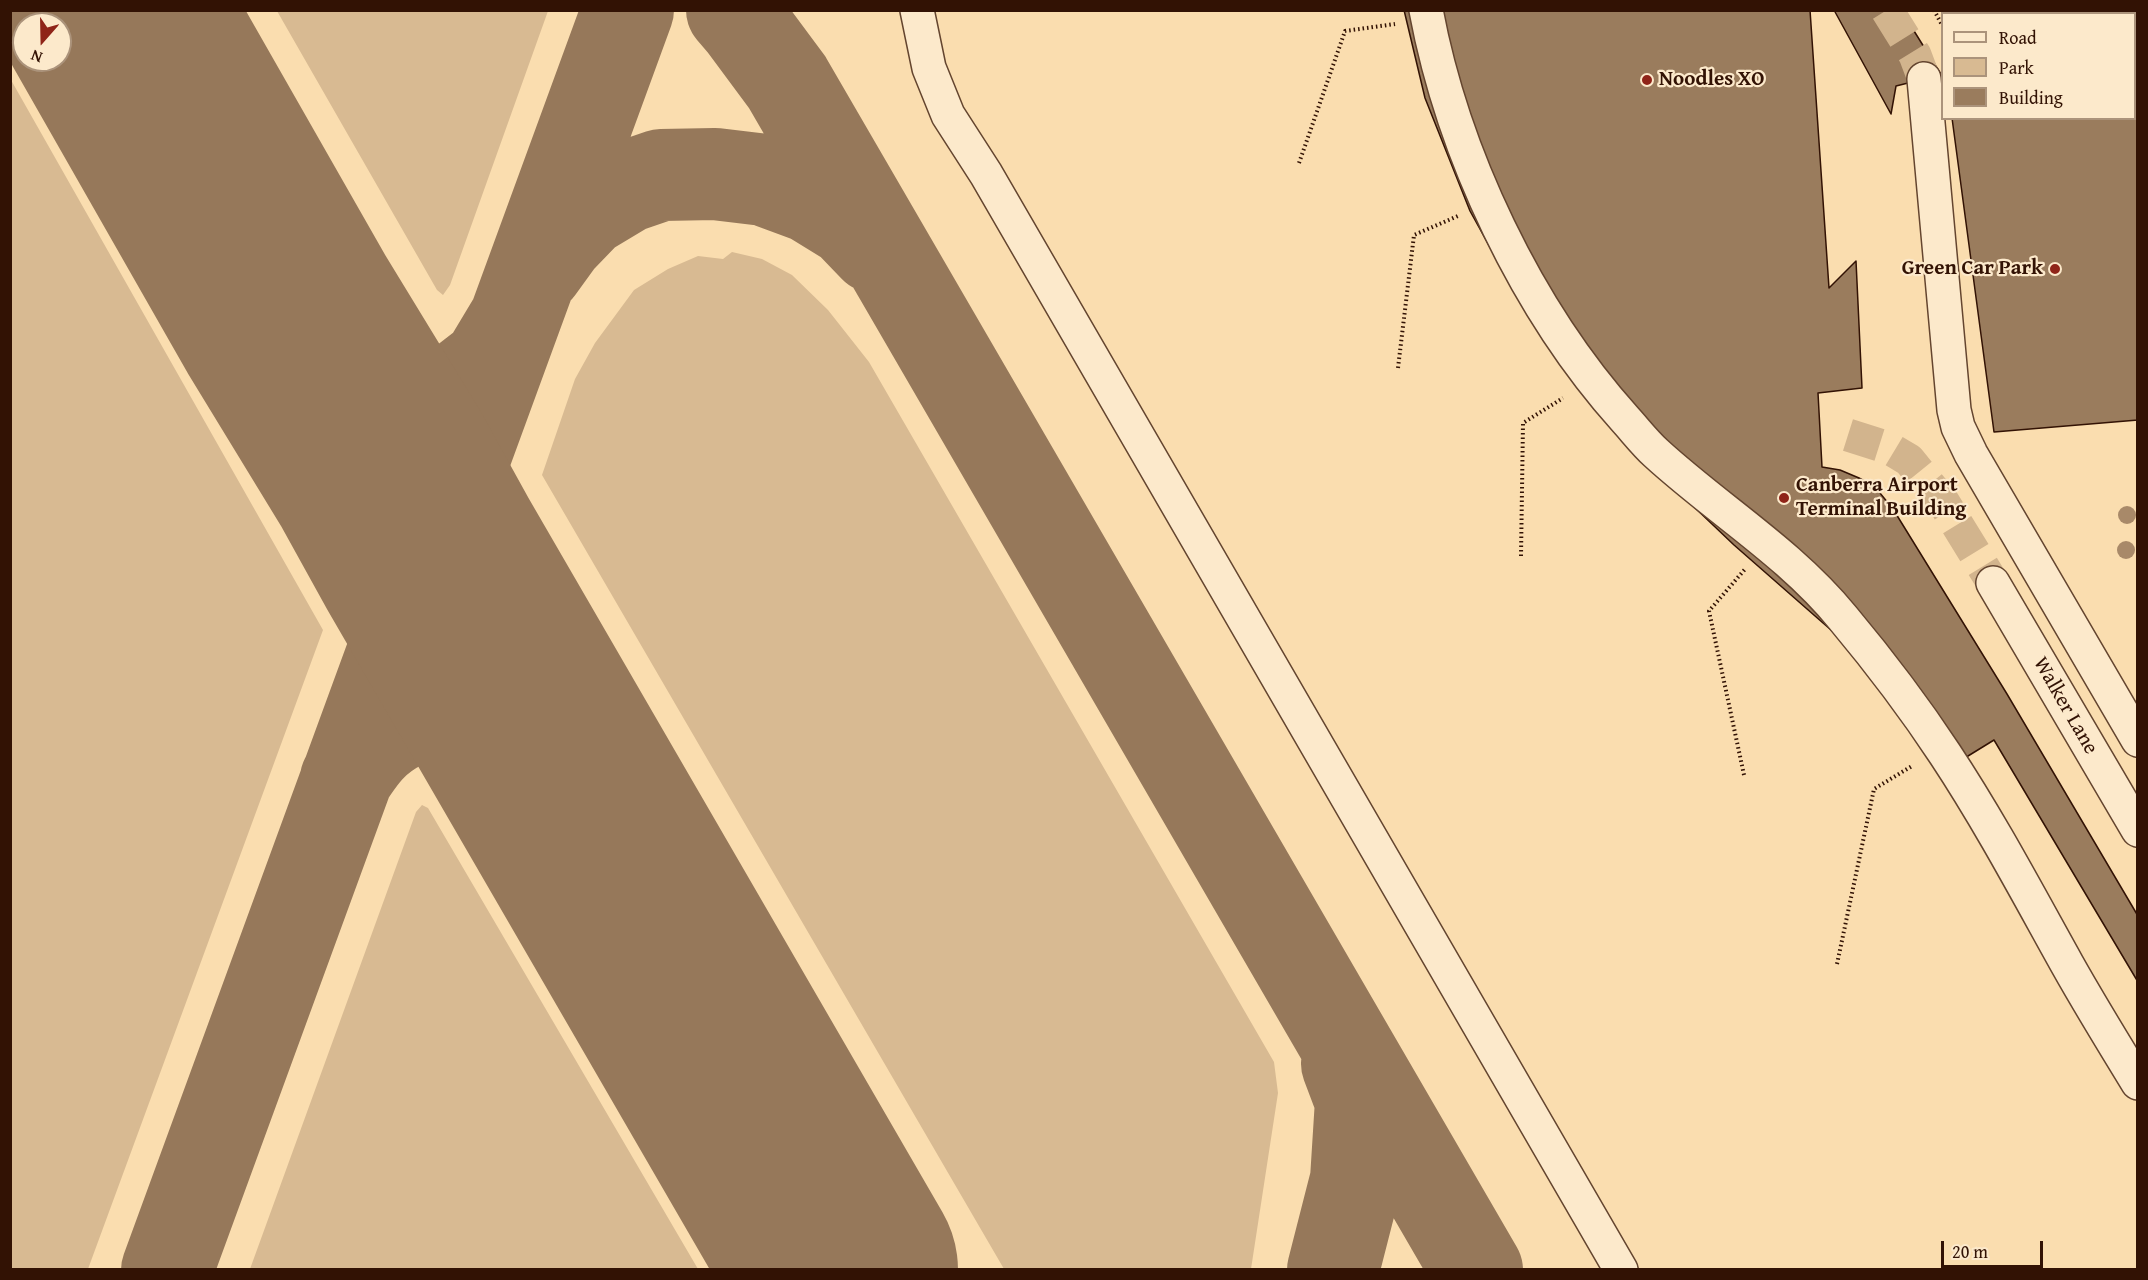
<!DOCTYPE html>
<style>
body{margin:0}
#map{position:relative;width:2148px;height:1280px;overflow:hidden;background:#faddaf;font-family:"Gentium Book Plus",serif}
canvas{display:block}
.frame{position:absolute;inset:0;border:12px solid #321204;pointer-events:none}
.legend{position:absolute;left:1941px;top:12px;width:195px;height:108px;box-sizing:border-box;background:#fce9cb;border:2px solid #ab937b;margin:0;padding:8px 10px;list-style:none;font-size:18px;color:#321204}
.legend li{display:flex;align-items:center;gap:12px;height:30px}
.legend b{width:30px;border:2px solid #ab937b}
.north{position:absolute;left:12px;top:12px;width:60px;height:60px;box-sizing:border-box;background:#fce9cb;border:2px solid #ab937b;border-radius:50%;rotate:200deg;font-size:16px;font-weight:700;line-height:24px;text-align:center;color:#321204}
.north::after{content:'';display:block;margin:auto;width:21px;height:27px;background:#8f2418;clip-path:polygon(50% 0,100% 100%,50% 72%,0 100%)}
.scale{position:absolute;left:1941px;top:1241px;width:102px;height:27px;box-sizing:border-box;border:3px solid #321204;border-top:0;padding-left:8px;font-size:18px;line-height:21px;white-space:nowrap;color:#321204;-webkit-text-stroke:4px #fce9cb;paint-order:stroke}
</style>
<div id="map">
<canvas width="2148" height="1280"></canvas>
<div class="frame"></div>
<ul class="legend">
<li><b style="height:8px;background:#fce9cb"></b>Road</li>
<li><b style="height:16px;background:#d8ba92"></b>Park</li>
<li><b style="height:16px;background:#9a7c5d"></b>Building</li>
</ul>
<div class="north">N</div>
<div class="scale">20 m</div>
</div>
<script>
const ctx = document.querySelector('canvas').getContext('2d');
ctx.lineJoin = 'round';
function fillPath(path, color) {
  ctx.fillStyle = color;
  ctx.fill(path, 'evenodd');
}
function stroke(path, color, width, dash) {
  ctx.strokeStyle = color;
  ctx.lineWidth = width;
  ctx.lineCap = dash ? 'butt' : 'round';
  ctx.setLineDash(dash || []);
  ctx.stroke(path);
}
function drawText(font, color, halo, rows, align = 'center') {
  ctx.font = font + ' "Gentium Book Plus",serif';
  ctx.lineWidth = 4.5;
  ctx.setLineDash([]);
  ctx.textBaseline = 'middle';
  ctx.strokeStyle = halo;
  ctx.fillStyle = color;
  for (const [text, x, y, turn = 0] of rows) {
    ctx.save();
    ctx.translate(x, y);
    ctx.rotate((+turn || 0) * Math.PI / 180);
    ctx.textAlign = isNaN(turn) ? turn : align;
    if (halo) ctx.strokeText(text, 0, 0);
    ctx.fillText(text, 0, 0);
    ctx.restore();
  }
}
const green = new Path2D(`
 M277,11H548L450,285L443,295L437,290Z
 M11,80L323,630L88,1269H11Z
 M732,252L762,259L792,275L828,310L869,362L1274,1062L1278,1093L1251,1269H1004L542,475L575,379L595,343L634,290L668,269L698,256L723,259Z
 M422,805L428,808L698,1269H250L416,812Z`);
const taxiway = new Path2D(`
 M732,10L744,24L787,82L1477,1270
 M538,268L559,239L586,211L626,187L661,175L715,174L765,180L811,197L850,221L875,247
 M287,315L322,360L348,381L374,392L402,397L424,396L447,392L466,381L488,364L512,324
 M381,469C393,498 410,530 412,562C413,576 411,590 409,604
 M456,495C448,557 466,604 490,660
 M346,779C355,765 364,751 377,740C421,702 484,705 527,742C544,756 556,779 570,796
 M167,1270L628,10
 M1333,1270L1356,1180L1361,1101L1347,1064`);
const runway = new Path2D(`
 M113,10L287,315L381,469L428,554L843,1270`);
const building = new Path2D(`
 M1404,10H1810L1829,288L1856,261L1862,388L1818,393L1822,467L1840,470L1859,478L1875,487L1893,509L2007,694L2138,916V982L1994,740L1942,772L1901,708L1839,637L1734,545L1630,446L1548,345L1517,296L1470,211L1425,98Z
 M1834,10H1901L1942,76V85L1926,90L1924,79L1896,86L1891,114Z
 M2134,63H2138V420L1994,432L1952,118H2134Z`);
const minorTunnel = new Path2D(`
 M1887,10L1915,55L1924,79
 M1848,435L1889,448L1909,460L1944,503L1993,583`);
const path = new Path2D(`
 M1934,10L1942,25
 M2134,19H2138
 M1299,163L1345,31L1395,24
 M1398,368L1414,235L1458,216
 M1521,556L1523,423L1563,398
 M1744,775L1709,611L1746,568
 M1837,964L1874,789L1912,766`);
const minor = new Path2D(`
 M917,10L929,68L948,115L986,174L1621,1270
 M1426,10C1453,154 1527,310 1625,419C1635,430 1645,443 1656,453C1717,509 1790,553 1843,618C1879,661 1914,707 1945,754C1990,822 2028,894 2067,964C2090,1005 2114,1044 2138,1083
 M1924,79L1954,410L1958,427L1971,454L2138,740
 M1993,583L2138,830`);
const trees = [
 [2127,515],
 [2126,550]
];
const markers = [
 [1647,80,6,"#8f2418"],
 [2055,269,6,"#8f2418"],
 [1784,498,6,"#8f2418"]
];
const poiNames = [
 ["Noodles XO",1659,80],
 ["Green Car Park",2043,269,"right"],
 ["Canberra Airport",1796,486],
 ["Terminal Building",1796,510]
];
const streetNames = [
 ["Walker Lane",2065,706,60]
];
fillPath(green, '#d8ba92');
stroke(taxiway, '#96785a', 92);
stroke(runway, '#96785a', 230);
fillPath(building, '#9a7c5d');
stroke(building, '#321204', 1.5);
stroke(minorTunnel, '#d2b48d', 33, [33, 16]);
stroke(minor, '#64452f', 36);
stroke(path, '#321204', 4, [1.5, 3]);
stroke(minor, '#fce9cb', 33);
ctx.fillStyle = '#a88969';
for (const [x, y] of trees) {
  ctx.beginPath();
  ctx.arc(x, y, 9, 0, 2 * Math.PI);
  ctx.fill();
}
for (const [x, y, r, color] of markers) {
  const dot = new Path2D();
  dot.arc(x, y, r, 0, 2 * Math.PI);
  ctx.fillStyle = color;
  ctx.fill(dot);
  stroke(dot, '#fce9cb', 2);
}
drawText('bold 21px', '#321204', '#fce9cb', poiNames, 'left');
drawText('21px', '#321204', '#fce9cb', streetNames);
</script>
